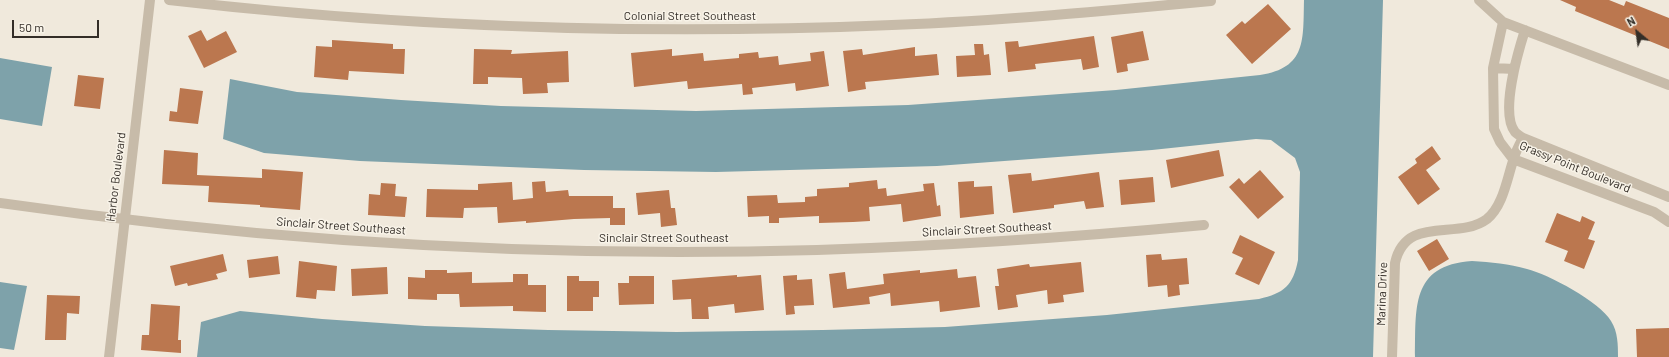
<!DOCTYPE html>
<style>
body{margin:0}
#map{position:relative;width:1669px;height:357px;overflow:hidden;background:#f0e9dc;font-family:Barlow,sans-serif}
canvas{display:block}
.north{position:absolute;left:1617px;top:12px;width:40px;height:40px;-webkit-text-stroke:3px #f8f3e8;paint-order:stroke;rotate:331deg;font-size:11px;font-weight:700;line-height:16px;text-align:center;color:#342e28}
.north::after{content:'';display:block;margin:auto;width:14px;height:18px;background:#342e28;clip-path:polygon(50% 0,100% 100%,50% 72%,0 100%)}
.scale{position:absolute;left:12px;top:20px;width:87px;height:18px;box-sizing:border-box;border:2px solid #342e28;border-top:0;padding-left:5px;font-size:12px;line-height:14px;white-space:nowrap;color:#342e28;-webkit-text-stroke:3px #f8f3e8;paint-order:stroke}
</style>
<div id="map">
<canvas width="1669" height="357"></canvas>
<div class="north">N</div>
<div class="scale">50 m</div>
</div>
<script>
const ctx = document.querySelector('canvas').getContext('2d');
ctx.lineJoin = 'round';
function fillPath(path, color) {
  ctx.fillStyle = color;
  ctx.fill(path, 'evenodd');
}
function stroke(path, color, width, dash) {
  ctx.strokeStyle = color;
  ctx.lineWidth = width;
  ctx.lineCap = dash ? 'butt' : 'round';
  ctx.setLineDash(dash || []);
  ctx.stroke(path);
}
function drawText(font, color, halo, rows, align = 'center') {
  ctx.font = font + ' Barlow,sans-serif';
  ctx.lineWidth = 3;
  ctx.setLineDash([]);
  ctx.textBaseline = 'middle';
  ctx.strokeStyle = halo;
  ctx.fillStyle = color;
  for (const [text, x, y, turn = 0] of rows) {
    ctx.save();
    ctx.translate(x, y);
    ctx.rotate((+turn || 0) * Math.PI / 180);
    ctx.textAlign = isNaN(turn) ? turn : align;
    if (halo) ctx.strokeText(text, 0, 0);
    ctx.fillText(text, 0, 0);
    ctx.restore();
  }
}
const water = new Path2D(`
 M1304,0H1383L1373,357H197L201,322L240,311L322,319L425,326L548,330L677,332L823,330L945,327L1107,315L1259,299C1284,293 1293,286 1298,260L1300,172L1295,158L1271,140L1256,139L1152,150L937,166L716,172L584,170L360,161L264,153L223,139L230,79L297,92L401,100L501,106L696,111L908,105L1116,90L1260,75C1307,68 1303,39 1304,0Z
 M0,58L52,67L42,126L0,119Z
 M1472,261C1491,262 1509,264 1527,269C1548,274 1600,302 1611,321C1618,332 1618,345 1618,357H1415C1416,309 1410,265 1472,261Z
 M0,282L27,286L14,350L0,348Z`);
const building = new Path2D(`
 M1560,0H1609L1624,6L1626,1L1669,18V49L1575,11L1576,7Z
 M1268,4L1291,29L1252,64L1226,35L1242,21L1245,24Z
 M201,30L207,41L226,31L237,52L204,68L188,36Z
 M1143,31L1149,60L1127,64L1128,71L1117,73L1111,37Z
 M1094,36L1099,67L1083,70L1081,59L1035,64L1036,69L1008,72L1005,42L1018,41L1019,47Z
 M332,40L393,44V49H405L404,74L349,71L348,80L314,77L316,46L332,47Z
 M974,44H983L984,55L989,54L991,75L957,77L956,56L975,55Z
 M915,47V56L937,54L939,75L865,82L866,89L848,92L843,51L862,49L863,55Z
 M474,49L512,50L511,54L568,51L569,82L547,83L548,93L523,94L522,78L488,77V84H473Z
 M672,49V56L703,53L704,61L739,58V54L758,52L759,58L778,56L779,65L811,61L810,53L824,51L829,86L796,91L795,83L752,88L753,94L743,95L742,84L688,89L687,81L634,87L631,53Z
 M78,75L104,78L100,109L74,106Z
 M180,88L203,91L198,124L169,121L170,111L177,112Z
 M1432,146L1441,159L1426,170L1440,189L1418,205L1398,177L1417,163L1415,159Z
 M164,150L198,153L197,175L262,178V169L303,172L300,210L260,207V205L208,202L209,186L162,184Z
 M1219,150L1224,176L1171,188L1166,160Z
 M1260,170L1284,197L1258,219L1229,187L1239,178L1244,184Z
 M1099,172L1104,207L1086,209L1084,201L1054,205V208L1013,213L1008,175L1031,173L1032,181Z
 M1153,177L1155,202L1121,205L1119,180Z
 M877,180L878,189L886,188L887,196L924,191L923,184L934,183L937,206L940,205L941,216L903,222L901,204L869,207L870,221L853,222L819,223V216L779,218V223H769V216L748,217L747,196L777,195L778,203L805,202V197L817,196V189L849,187V183Z
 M545,181L546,192L568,190L569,196H613V208H625V225H610V218L574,219L526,223V221L498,223L497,207L464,208L463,218L426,217L427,189L478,190V184L512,182L513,200L533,198L532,182Z
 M974,181V187L992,186L994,214L960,218L958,182Z
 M381,183L396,184L395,196L407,197L405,217L368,215L369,194L380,195Z
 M669,190L671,208H675L677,225L661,227L660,213L638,215L636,193Z
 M1557,213L1580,222L1582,216L1595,222L1588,239L1595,241L1584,269L1564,261L1568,251L1545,242Z
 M1240,235L1275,252L1259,285L1235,274L1243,258L1232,253Z
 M1437,239L1449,259L1429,271L1417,251Z
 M223,254L227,271L216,274L218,279L188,286L187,283L175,286L170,266Z
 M1161,254L1162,260L1187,258L1189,284L1179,285L1180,295L1168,297L1167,285L1148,287L1146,255Z
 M278,256L280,274L249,278L247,260Z
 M299,261L337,266L335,291L317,290L316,299L296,297Z
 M1081,262L1084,292L1063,295L1064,302L1048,304L1047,290L1016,295L1018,307L998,310L995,286H999L997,269L1029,264L1030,267Z
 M387,267L388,294L352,296L351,269Z
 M957,269L958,278L976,276L980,307L940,312L939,301L891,306L890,293L869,297L870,304L833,308L829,274L845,272L847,289L884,284L883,274L920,270V273Z
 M425,270H447V273L472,272V283L513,282V274H528V285H546V312L513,311V306L460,307L459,294H437V300L408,299V277L425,278Z
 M737,275V277L761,275L764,310L735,313L734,304L708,307L709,319H692L691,299L673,300L672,280Z
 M797,275V280L812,279L814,305L794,306L795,314L786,315L783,276Z
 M567,276H579V281H599V297H593V311H567Z
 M629,276H654V304L619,305L618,283H629Z
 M47,295L80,296L79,314L67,313L66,340H45Z
 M151,304L180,306L178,340H181V353L141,350L142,335H149Z
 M1669,328V357H1637L1636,329Z`);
const street = new Path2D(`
 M169,0C409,28 651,35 892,25C999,21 1105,11 1211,1
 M1479,0L1503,22L1669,85
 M1503,22L1493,68L1494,129L1500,142L1513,159L1654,212L1669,222
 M1525,30C1518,52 1500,113 1515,132C1517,134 1520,136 1523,138L1669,197
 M1493,68L1514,69
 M0,203C270,242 544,258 817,250C946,246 1075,237 1204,225
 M109,357L150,0
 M1392,357L1395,263C1406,214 1458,241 1487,219C1503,206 1507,179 1513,161C1515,153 1519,145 1523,138`);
const streetNames = [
 ["Colonial Street Southeast",690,16],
 ["Grassy Point Boulevard",1575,167,22],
 ["Harbor Boulevard",116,177,-83],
 ["Sinclair Street Southeast",341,226,4],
 ["Sinclair Street Southeast",987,229,-3],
 ["Sinclair Street Southeast",664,238],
 ["Marina Drive",1382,294,-88]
];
fillPath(water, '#7ea2aa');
fillPath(building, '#bb774f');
stroke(street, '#c7bba9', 10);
drawText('12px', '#342e28', '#f8f3e8', streetNames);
</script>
